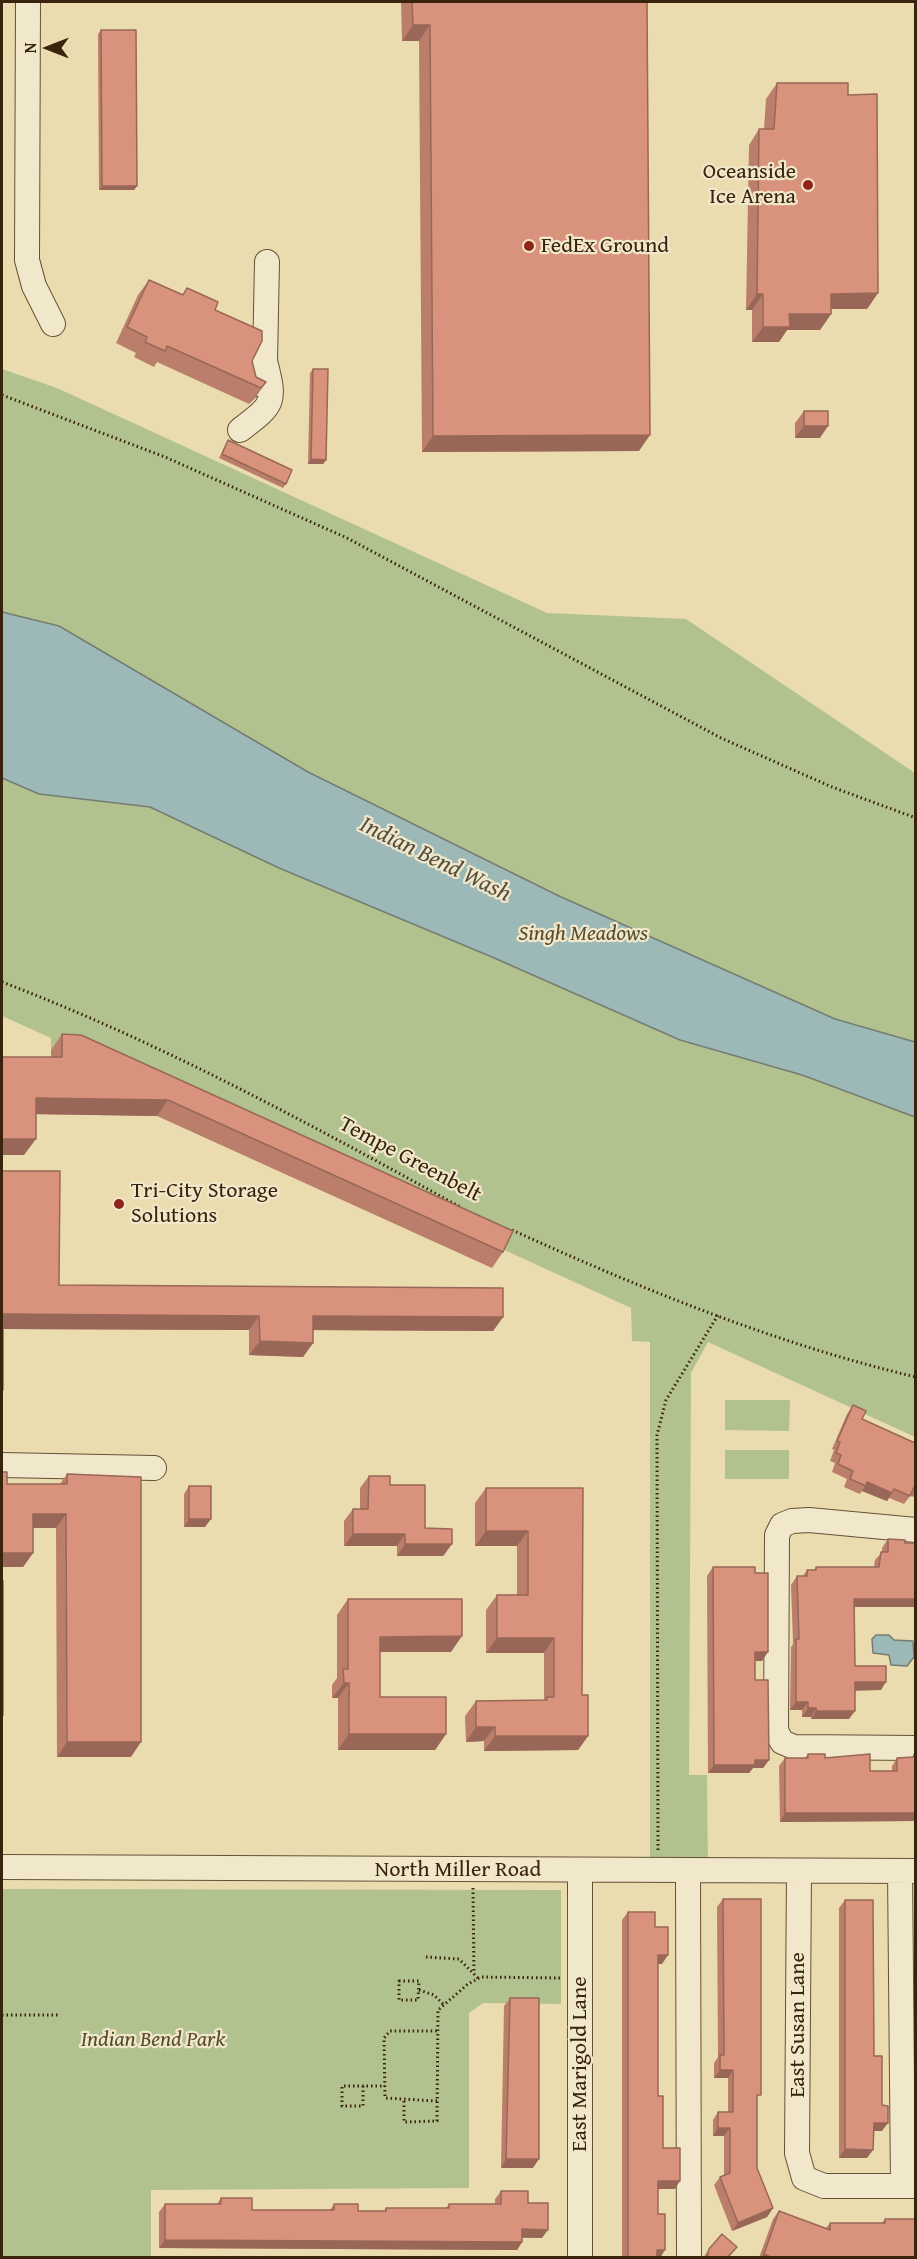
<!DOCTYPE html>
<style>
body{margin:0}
#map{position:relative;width:917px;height:2259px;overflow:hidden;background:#eadcaf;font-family:"Gentium Book Plus",serif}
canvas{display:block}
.frame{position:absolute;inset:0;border:3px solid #39230c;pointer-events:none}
.north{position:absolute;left:18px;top:18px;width:60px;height:60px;-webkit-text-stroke:4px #f1e8cb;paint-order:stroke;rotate:270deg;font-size:16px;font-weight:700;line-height:24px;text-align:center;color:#39230c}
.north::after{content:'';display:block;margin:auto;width:21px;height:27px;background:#39230c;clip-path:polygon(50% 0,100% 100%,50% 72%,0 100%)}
</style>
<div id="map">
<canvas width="917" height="2259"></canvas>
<div class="frame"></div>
<div class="north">N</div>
</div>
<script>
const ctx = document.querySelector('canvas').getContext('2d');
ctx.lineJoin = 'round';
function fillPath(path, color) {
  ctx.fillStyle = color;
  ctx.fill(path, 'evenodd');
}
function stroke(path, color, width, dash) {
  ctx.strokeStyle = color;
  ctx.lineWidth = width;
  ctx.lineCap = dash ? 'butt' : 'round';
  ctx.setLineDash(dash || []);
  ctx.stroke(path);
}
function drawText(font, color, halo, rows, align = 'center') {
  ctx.font = font + ' "Gentium Book Plus",serif';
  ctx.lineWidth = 4.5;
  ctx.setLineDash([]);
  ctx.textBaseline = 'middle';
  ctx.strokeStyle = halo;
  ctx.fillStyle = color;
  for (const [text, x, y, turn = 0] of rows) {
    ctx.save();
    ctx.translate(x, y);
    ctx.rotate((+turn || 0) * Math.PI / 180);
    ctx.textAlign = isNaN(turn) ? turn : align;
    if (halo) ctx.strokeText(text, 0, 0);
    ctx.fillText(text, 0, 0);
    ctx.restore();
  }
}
const green = new Path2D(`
 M2,369L57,388L547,613L686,619L915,773V1437L708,1342L691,1373L689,1775H707L708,1871H650V1342L632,1341L631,1308L70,1051L51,1050V1038L2,1016Z
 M725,1400H790L789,1431L725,1430Z
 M725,1450H789V1479H725Z
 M2,1889L561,1890V2004L483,2003L469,2013V2188L151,2190V2257L2,2258Z`);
const water = new Path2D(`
 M2,612L59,626L308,772L559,896L835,1019L915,1042V1117L802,1075L680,1040L492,957L279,868L150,807L39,794L2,778Z
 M876,1635H889L894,1640L913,1641L914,1657L907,1666L891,1665L889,1655L873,1653L872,1639Z`);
const path = new Path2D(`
 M2,395L165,457L347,538L721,738L832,787L916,818
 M2,982C162,1043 312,1125 462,1208
 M512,1230C642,1289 776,1344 916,1377
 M658,1850L657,1435L666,1400L718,1315
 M473,1888L474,1973
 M426,1957L459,1959L478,1978
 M399,1981H419L418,2000H399Z
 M419,1990L434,1995L443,2004
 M2,2015H59
 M363,2086V2106H342V2086H385
 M404,2101V2122L437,2121L438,2010L468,1984L481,1977L560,1978
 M437,2101L385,2098L384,2038L390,2031H437`);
const minor = new Path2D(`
 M28,2L27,260L34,286L53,324
 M256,384L265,361L267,262
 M240,430C274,404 276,403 265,361
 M2,1465L154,1468
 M916,1530L809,1520L792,1521L782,1525L777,1535L776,1731L782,1742L794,1747L916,1748
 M2,1867L916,1871
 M688,1871L689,2258
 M799,1871L797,2153L804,2178L824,2186H916
 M900,1871L903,2186
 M580,2258V1871`);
const wall = new Path2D(`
 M401,2H647L639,451L422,452L419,41H402Z
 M101,30L137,186L134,190H99L98,34Z
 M777,83L848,95L878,293L867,309H831V314L820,330H787L779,342H752V310H746L749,145L759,129H764L766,99Z
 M149,280L182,295L187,288L215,310L252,361L256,377L266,382L249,404L157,362L154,367L134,357L136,353L116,343L138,295Z
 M313,369L326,460L323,464H308L310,373Z
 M804,411L820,438H795V423Z
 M228,440L286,484L283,488L219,458Z
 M62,1034L503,1252L492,1268L157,1116L36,1114L24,1155H2V1057H51V1050Z
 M2,1171L59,1285L503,1317L493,1331L313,1330V1343L303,1357L249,1355V1330L3,1329Z
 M853,1405L862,1419L915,1443V1497L910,1496L904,1504L889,1498L887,1501L862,1491L860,1494L844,1487L847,1479L832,1472L835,1463L830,1461L834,1450L832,1449L847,1414Z
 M67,1474L131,1757H57L56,1528H33V1553L23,1567H2L7,1484H60Z
 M369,1476L425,1528L452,1544L443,1556H397V1546H344V1521L353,1509H360V1488Z
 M189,1486L205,1527H184V1494Z
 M486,1488H583L582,1695L588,1736L578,1750L484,1751V1741L466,1742L465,1716L476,1701L544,1700V1653H486V1610L497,1595H517V1546H475V1503Z
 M888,1539L905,1543H915V1607H854L855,1666L881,1690H855L849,1719H811V1717H802V1710H790L791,1647L793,1644L791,1585L797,1576H803L807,1570H814L816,1567H874L875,1560L882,1552V1548Z
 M713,1567L762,1661H755V1680L769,1760L763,1768H753L749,1773H708L707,1576Z
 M348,1599L451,1652H380V1697L446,1734L435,1750H338V1698H332V1685L337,1678V1615Z
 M808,1754L825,1758L870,1771H892V1766L897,1758L912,1757L914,1754H915V1821L780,1822L779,1766L785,1758H805Z
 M723,1899L757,2100V2168L773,2208L767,2217L732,2231L714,2185L720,2177L724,2176V2136H713V2120L718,2112H728V2078H714V2063L718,2057L717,1907Z
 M845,1900L874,2056L882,2131H873L867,2158H839V1908Z
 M628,1912L655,1927L662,1964H658V2096L663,2148L675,2189H658V2214L660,2258H622V1920Z
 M510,1998L533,2168H501L504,2006Z
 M501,2191L528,2203L542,2238H522V2242L517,2250L159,2248V2212L165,2204H217L221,2198L252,2210H330L334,2204L358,2211H384L386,2208H446L449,2204H495V2199Z
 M779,2211L826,2228L830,2223H882L885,2219L915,2258H759L773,2219Z
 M709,2249L729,2258H703Z`);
const shadedWall = new Path2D(`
 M413,25H430L419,41H402Z
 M102,186H137L134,190H99Z
 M878,293L867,309H820L831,294Z
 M757,294H763L752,310H746Z
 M789,314H831L820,330H787L779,342H752L763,327Z
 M266,382L255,398L249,404L261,388Z
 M804,426H828L820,438H795Z
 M650,435L639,451L422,452L433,436Z
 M311,459L326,460L323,464H308Z
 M36,1098L168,1100L157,1116L25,1114Z
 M2,1139H36L24,1155H2Z
 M3,1314L259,1316L249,1330L2,1329Z
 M313,1316L503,1317L493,1331L303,1330Z
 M260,1341L313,1343L303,1357L249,1355Z
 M867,1482L892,1493L887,1501L862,1491Z
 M33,1514H66L56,1528H23Z
 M189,1519H211L205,1527H184Z
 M486,1531H528L517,1546H475Z
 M353,1534H405L397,1546H344Z
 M405,1544H452L443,1556H397Z
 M2,1553H33L23,1567H2Z
 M893,1598L915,1599V1607H849L854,1599Z
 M462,1636L451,1652H369L380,1637Z
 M497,1638H554L544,1653H486Z
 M755,1652H768L762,1661H750Z
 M855,1682H886L881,1690L849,1691Z
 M344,1683H349L338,1698H332Z
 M796,1702H808L802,1710H790Z
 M808,1708H816L811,1717H802Z
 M816,1711H855L849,1719H811Z
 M476,1727H495L484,1741L466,1742Z
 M349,1734H446L435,1750H338Z
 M495,1736H588L578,1750L484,1751Z
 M67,1742H141L131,1757H57Z
 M755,1760H769L763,1768H753L749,1773H708L714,1765Z
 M785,1813H915V1821L780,1822Z
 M658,1955H668L662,1964H652Z
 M720,2070H733L728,2078H714Z
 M874,2123H888L882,2131H868Z
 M718,2128H730L724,2136H713Z
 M845,2149L873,2150L867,2158H839Z
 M506,2159H539L533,2168H501Z
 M658,2181H680L675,2189H652Z
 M773,2208L767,2217L732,2231L738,2223Z
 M522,2229L548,2230L542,2238L517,2237Z
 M165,2240L522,2242L517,2250L159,2248Z
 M657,2250H665L660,2258H652Z
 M764,2254L773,2258H761Z`);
const building = new Path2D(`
 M412,2H647L650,435L433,436L430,25H413Z
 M101,30H136L137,186H102Z
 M777,83H848V95L877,94L878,293L831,294V314H789L790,327H763V294H757L759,129H774Z
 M149,280L183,295L187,288L196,292L218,302L215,310L262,331V341L252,361L256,377L266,382L261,388L167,346L165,351L145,342L147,337L127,327Z
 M313,369H328L326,460L311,459Z
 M804,411H828V426H804Z
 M228,440L292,470L286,484L222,454Z
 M62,1034L81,1035L513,1231L503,1252L168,1100L36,1098V1139H2V1057H62Z
 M2,1171H60L59,1285L503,1288V1317L313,1316V1343L260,1341L259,1316L3,1314V1390H2Z
 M853,1405L866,1411L862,1419L915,1443V1487H914L910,1496L894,1489L892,1493L867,1482L866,1486L850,1479L853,1471L838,1464L841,1455L836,1453L840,1442L837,1441Z
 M2,1472H7V1484H67V1474L141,1477V1742H67L66,1514H33V1553H2Z
 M369,1476H390V1485H425V1528L452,1529V1544H405V1534H353V1509H368Z
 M189,1486H211V1519H189Z
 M486,1488H583L582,1695H588V1736H495V1727H476V1701L547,1700V1697H554V1638H497V1595H528V1531H486Z
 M888,1539L905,1540V1543H915V1599H854L855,1666H886V1682H855V1711H816V1708H808V1702H796V1639H799L797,1576H807V1570H816V1567H879L881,1552H888Z
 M713,1567H755V1573H768V1652H755V1680H768L769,1760H755V1765H714Z
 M2,1581H3V1715H2Z
 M348,1599H462V1636L380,1637V1697H446V1734H349V1683H344L343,1669H348Z
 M808,1754H825V1758L870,1754V1771H897V1758L914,1757V1754H915V1813H785V1758H808Z
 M723,1899H761V2095H757V2168L773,2208L738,2223L720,2177L730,2173V2128H718V2112H733V2070H720V2055H724Z
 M845,1900H873L874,2056H882V2105L888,2106V2123H874L873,2150L845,2149Z
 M628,1912H655V1927H668V1955H658V2096H663V2148H680V2181H658V2214H665V2250H657V2258H628Z
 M510,1998H539V2159H506Z
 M501,2191H528V2203H548V2230L522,2229V2242L165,2240V2204H221V2198H252V2210H334V2204H358V2211H386V2208H449V2204H501Z
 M779,2211L830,2230V2223H885V2219H915V2257L773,2258L764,2254Z
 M722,2234L737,2247L727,2258H707L709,2249Z`);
const markers = [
 [808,185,6,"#8f2418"],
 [529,246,6,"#8f2418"],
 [119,1204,6,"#8f2418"]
];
const poiNames = [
 ["Oceanside",796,172,"right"],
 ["Ice Arena",796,197,"right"],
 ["FedEx Ground",541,246],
 ["Tri-City Storage",131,1191],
 ["Solutions",131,1216]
];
const parkNames = [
 ["Singh Meadows",583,934],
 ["Indian Bend Park",153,2040]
];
const streetNames = [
 ["Tempe Greenbelt",410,1160,28],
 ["North Miller Road",458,1870],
 ["East Susan Lane",798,2025,-90],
 ["East Marigold Lane",580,2064,-90]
];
const waterNames = [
 ["Indian Bend Wash",435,860,26]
];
fillPath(green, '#b2c28e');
fillPath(water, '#9db9b7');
stroke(water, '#757d73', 1.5);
stroke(minor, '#655135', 26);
stroke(path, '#39230c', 3, [1.5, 3]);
stroke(minor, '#f1e8cb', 24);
fillPath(wall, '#bb7e6b');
fillPath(shadedWall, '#986757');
fillPath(building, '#d9937c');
stroke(building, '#986757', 1.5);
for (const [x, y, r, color] of markers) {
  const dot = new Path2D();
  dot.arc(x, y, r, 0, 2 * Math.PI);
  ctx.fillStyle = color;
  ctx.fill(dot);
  stroke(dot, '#f1e8cb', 2);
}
drawText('22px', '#39230c', '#f1e8cb', poiNames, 'left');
drawText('italic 22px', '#574b2c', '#f1e8cb', parkNames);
drawText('22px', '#39230c', '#f1e8cb', streetNames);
drawText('italic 24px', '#57503f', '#f1e8cb', waterNames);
</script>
